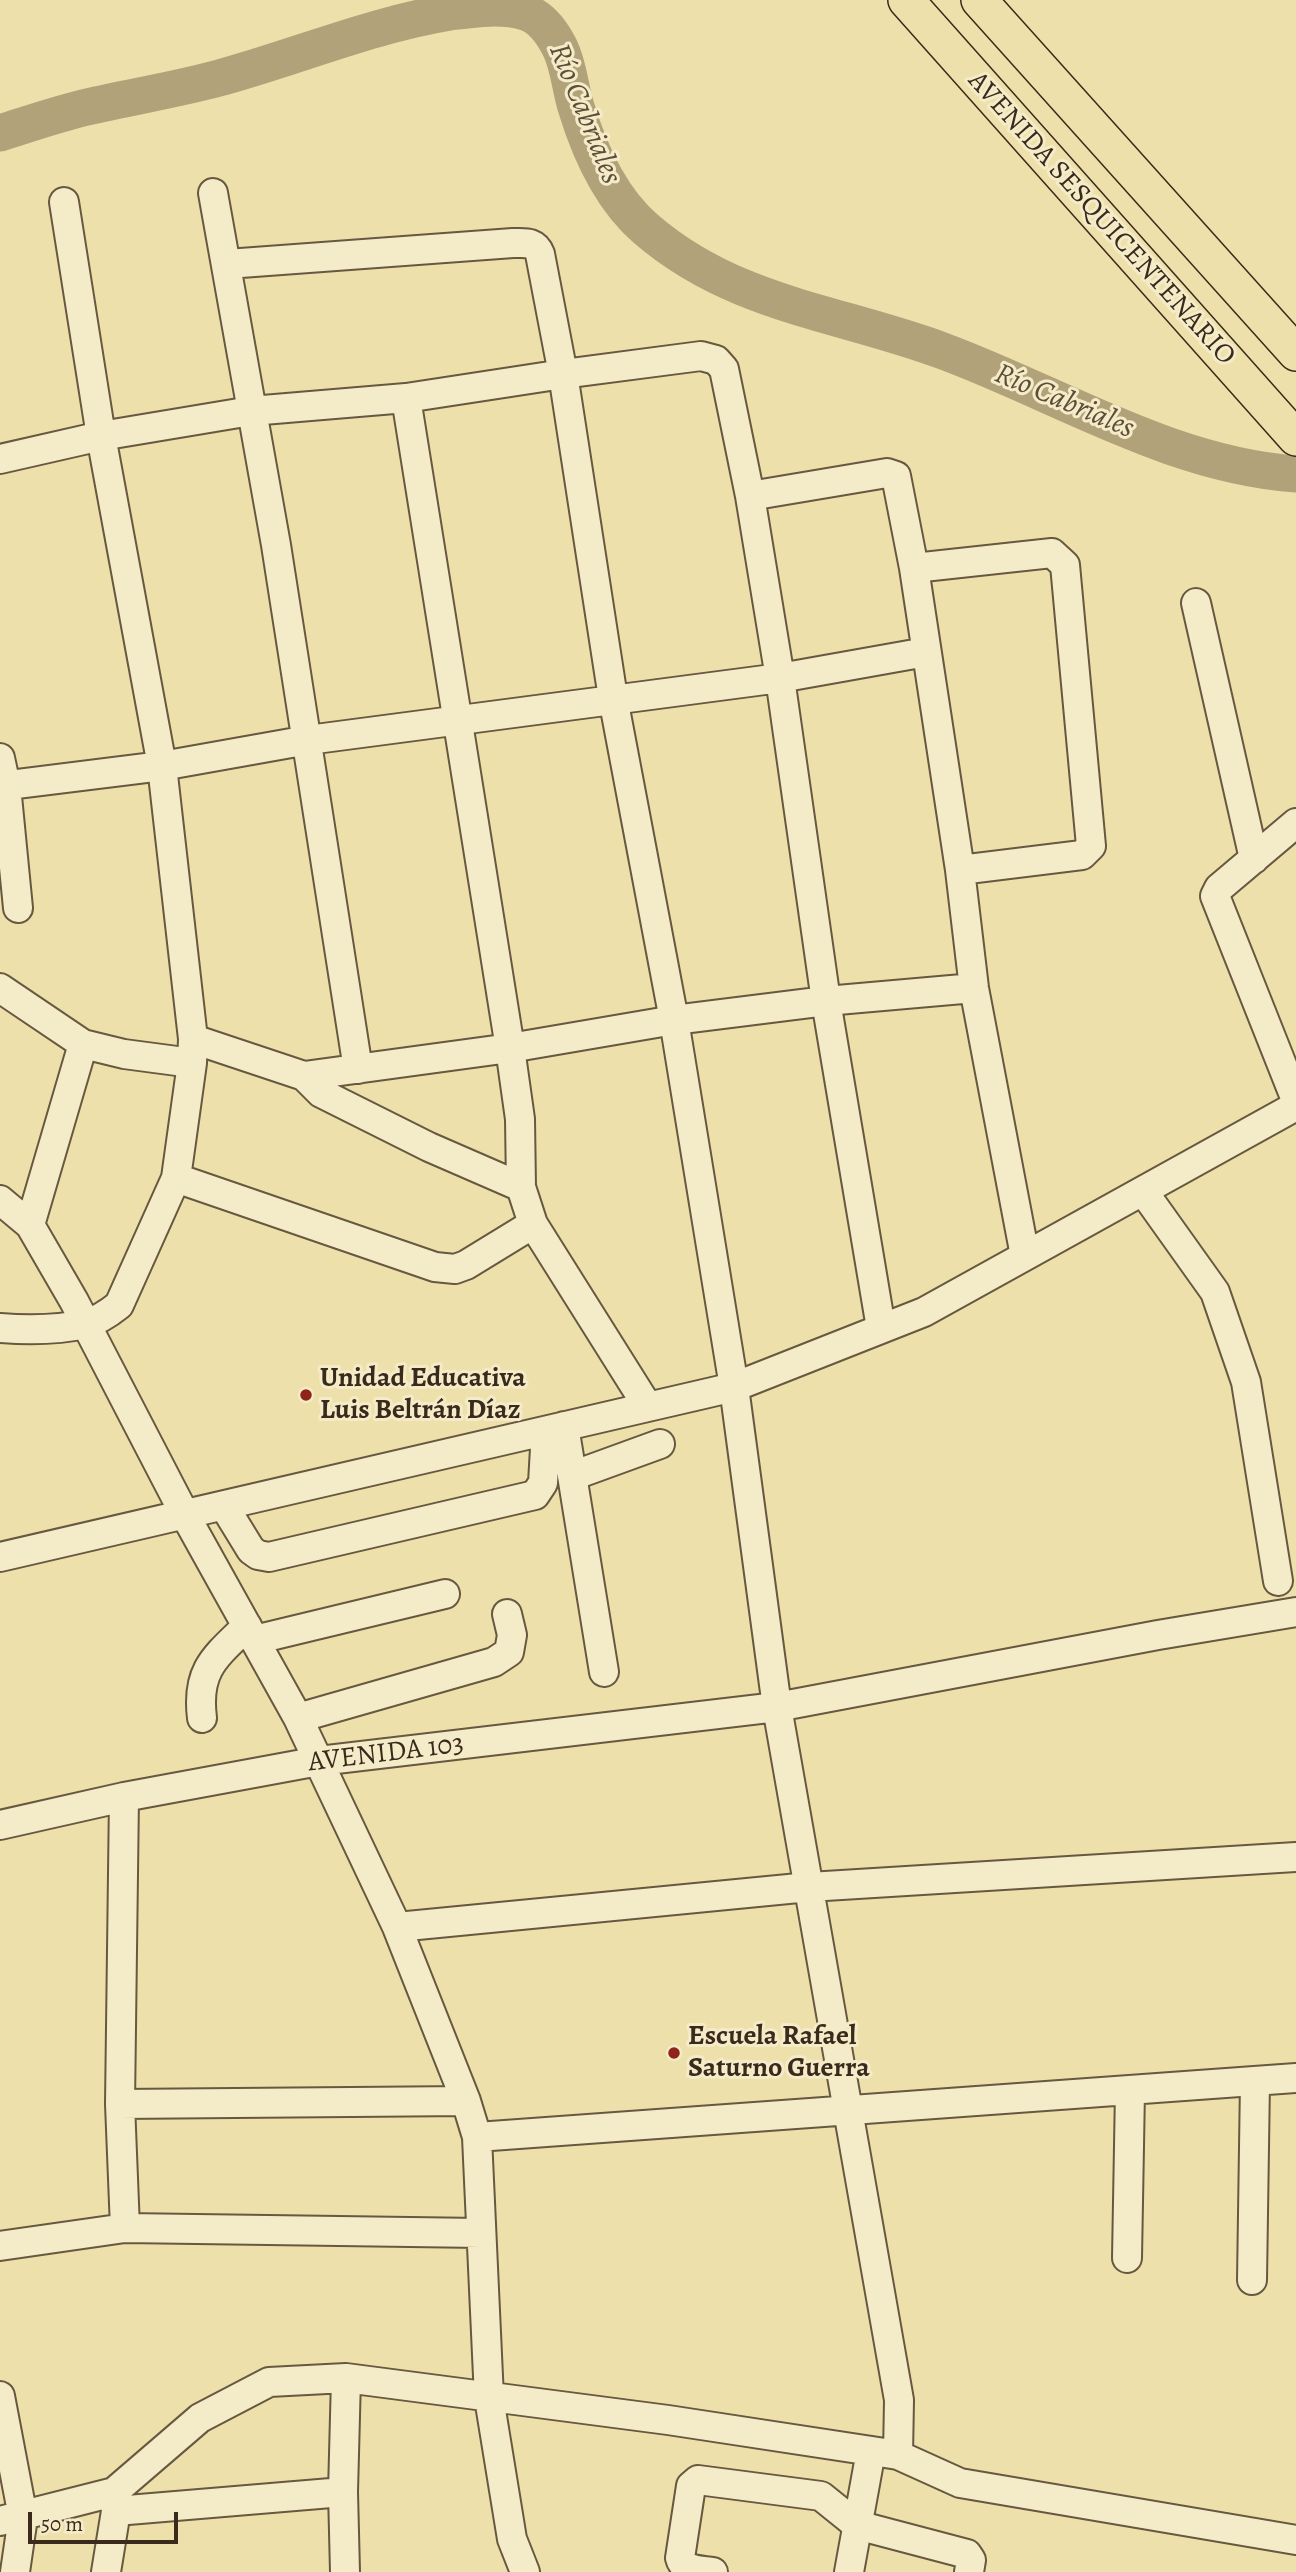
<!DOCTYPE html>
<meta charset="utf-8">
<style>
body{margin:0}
#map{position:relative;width:1296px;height:2572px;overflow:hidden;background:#eee0ab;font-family:Alegreya,serif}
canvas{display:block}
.scale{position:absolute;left:28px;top:2512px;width:150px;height:32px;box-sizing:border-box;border:4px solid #3a2a1c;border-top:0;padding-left:9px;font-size:21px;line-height:24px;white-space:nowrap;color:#3a2a1c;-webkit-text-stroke:5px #f4ebc8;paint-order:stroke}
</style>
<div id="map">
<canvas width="1296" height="2572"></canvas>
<div class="scale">50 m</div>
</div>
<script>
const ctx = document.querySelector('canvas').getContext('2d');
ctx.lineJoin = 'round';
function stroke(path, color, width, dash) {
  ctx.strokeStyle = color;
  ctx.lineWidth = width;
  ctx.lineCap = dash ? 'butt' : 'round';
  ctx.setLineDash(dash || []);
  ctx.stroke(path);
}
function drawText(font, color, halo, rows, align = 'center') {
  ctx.font = font + ' Alegreya,serif';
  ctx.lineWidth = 6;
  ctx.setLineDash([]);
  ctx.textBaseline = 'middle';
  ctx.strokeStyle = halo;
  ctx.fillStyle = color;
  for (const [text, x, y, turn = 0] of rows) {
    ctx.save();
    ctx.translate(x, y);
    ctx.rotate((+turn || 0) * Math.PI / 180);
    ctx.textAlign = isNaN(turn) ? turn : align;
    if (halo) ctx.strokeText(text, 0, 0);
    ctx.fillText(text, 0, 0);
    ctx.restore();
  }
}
const river = new Path2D(`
 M0,133C29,124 57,114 87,107C130,97 175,90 219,78C296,57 371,25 450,12C474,9 501,5 525,12C541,17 553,34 560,48C569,66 570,88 576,107C589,150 611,199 646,229C734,305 838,312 943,351C1059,394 1170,465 1296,474`);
const minor = new Path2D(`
 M213,193L276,545L358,1069
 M227,264L513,243C525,243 535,241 540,254L563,374L613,698L674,1020L734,1387L777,1707L899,2400L898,2455
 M406,398L510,1048L520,1119L521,1187L533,1224L648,1407
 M0,459L101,436L251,411L406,398L563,374L701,356L716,360L724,369L750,496L780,678L826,1001L881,1328
 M750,496L887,473L896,476L914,568L960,870L974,988L1025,1256
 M914,568L1052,553L1065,565L1091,846L1082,855L960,870
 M1196,603L1254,859
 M0,758L6,786L18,908
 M0,786L162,766L308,740L780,678L926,652
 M1296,823L1219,888L1215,896L1296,1100
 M0,988L83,1044L124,1054L192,1063
 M193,1039L304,1076L510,1048L674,1020L826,1001L974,988
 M304,1076L321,1093L429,1147L521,1187
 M176,1178L435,1267L455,1269L466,1265L533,1224
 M1143,1191L1215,1292L1246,1382L1278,1581
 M0,1200L30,1225L74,1301L185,1515L298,1718L397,1927L466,2101L477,2137L489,2398L512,2539L525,2572
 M30,1225L83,1044
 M0,1328C27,1330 58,1330 85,1324C97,1321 109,1313 119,1305L176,1178L192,1063L193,1039L162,766L101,436L64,202
 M564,1426L604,1672
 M572,1476L660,1444
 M224,1506L251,1550L258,1555L269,1557L535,1495L543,1483L546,1431
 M0,1557L734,1387L924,1312L1296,1106
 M254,1640L445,1594
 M202,1718C196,1670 215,1657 247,1626
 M298,1718L494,1662L509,1652L512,1635L507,1614
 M124,1797L120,2104L125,2228
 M0,1825L124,1797L319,1761L777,1707L1158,1635L1296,1612
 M397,1927L809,1887L1296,1857
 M120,2104L466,2101
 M477,2137L1296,2078
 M0,2246L125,2228L481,2233
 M1127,2258L1130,2090
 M1252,2280L1255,2081
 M0,2396L23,2517L15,2572
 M116,2511L343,2492
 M0,2521L114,2492L200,2418L269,2382L346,2378L668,2420L898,2455L960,2483L1296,2540
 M106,2572L116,2511L114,2494
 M345,2572L343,2492L346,2378
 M713,2572C701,2570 683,2571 680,2558L691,2486L698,2480L821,2496L857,2525L967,2554L971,2560L969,2572
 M849,2572L871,2451`);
const major = new Path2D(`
 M906,0L1296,438
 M979,0L1296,353`);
const markers = [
 [306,1395,7,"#8f2418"],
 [674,2053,7,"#8f2418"]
];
const streetNames = [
 ["AVENIDA SESQUICENTENARIO",1101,219,48],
 ["AVENIDA 103",386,1754,-7]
];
const poiNames = [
 ["Unidad Educativa",320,1379],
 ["Luis Beltrán Díaz",320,1411],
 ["Escuela Rafael",688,2037],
 ["Saturno Guerra",688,2069]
];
const waterNames = [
 ["Río Cabriales",584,114,68],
 ["Río Cabriales",1064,402,23]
];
stroke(river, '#b1a27a', 37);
stroke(minor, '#675840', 32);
stroke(major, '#3a2a1c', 38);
stroke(minor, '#f4ebc8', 28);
stroke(major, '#eee0ab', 35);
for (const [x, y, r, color] of markers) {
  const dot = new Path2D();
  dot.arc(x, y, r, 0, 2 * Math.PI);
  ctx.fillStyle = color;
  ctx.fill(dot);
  stroke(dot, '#f4ebc8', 2.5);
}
drawText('28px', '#3a2a1c', '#f4ebc8', streetNames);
drawText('bold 28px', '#3a2a1c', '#f4ebc8', poiNames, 'left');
drawText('italic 30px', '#5e4e38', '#f4ebc8', waterNames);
</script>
